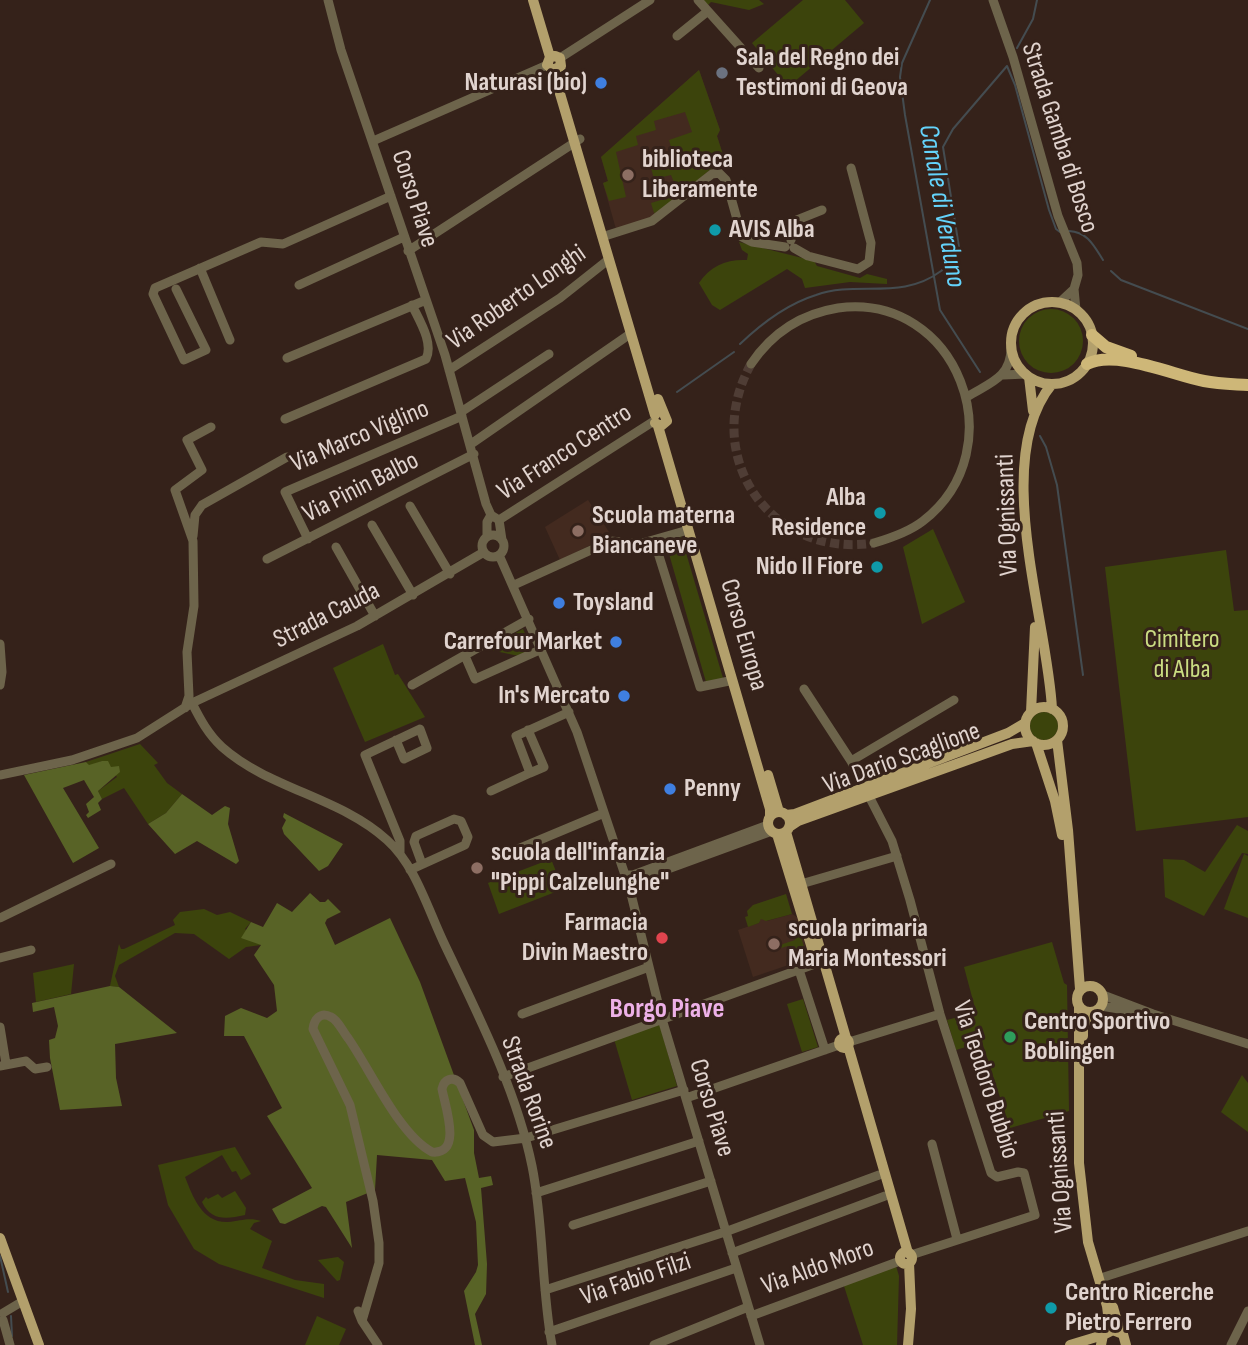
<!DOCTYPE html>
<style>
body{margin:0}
canvas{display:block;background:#35221a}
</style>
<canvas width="1248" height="1345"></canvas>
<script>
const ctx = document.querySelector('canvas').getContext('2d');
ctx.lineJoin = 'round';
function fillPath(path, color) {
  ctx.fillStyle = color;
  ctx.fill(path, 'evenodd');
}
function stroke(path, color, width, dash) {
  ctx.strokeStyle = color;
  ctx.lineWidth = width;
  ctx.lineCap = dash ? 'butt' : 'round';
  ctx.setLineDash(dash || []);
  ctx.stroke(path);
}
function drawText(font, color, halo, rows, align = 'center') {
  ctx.font = font + ' "Sofia Sans Condensed",sans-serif';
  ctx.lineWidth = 6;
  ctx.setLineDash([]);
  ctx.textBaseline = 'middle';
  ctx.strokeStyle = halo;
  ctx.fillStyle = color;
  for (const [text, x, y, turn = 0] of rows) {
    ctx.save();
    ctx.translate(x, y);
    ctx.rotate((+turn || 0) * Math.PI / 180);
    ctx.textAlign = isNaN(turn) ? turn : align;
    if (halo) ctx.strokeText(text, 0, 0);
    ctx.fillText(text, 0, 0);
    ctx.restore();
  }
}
const built = new Path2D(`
 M699,70L720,130L717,136L724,158L653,218L616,229L603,183L608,181L601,157Z
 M588,500L611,535L560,560L545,527Z
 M792,914L797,917L809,958L753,977L738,930L759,923L761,918L767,921Z`);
const green = new Path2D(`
 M703,0H759L764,4L749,10L711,2L708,5Z
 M803,0H845L864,23L788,87L752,43Z
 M699,70L720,130L717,136L724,158L661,211L654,213L651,203L677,195L678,192L671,175L654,179L651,168L675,161L669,140L692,132L685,112L654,121L656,130L636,136L638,145L616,152L626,197L609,201L603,183L608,181L601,157Z
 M739,242L814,261L817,266L860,278L867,274L887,279V284L850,282L805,288L802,279L787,269L720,310L712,305L699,283C710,266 727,259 747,260L748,254L742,250Z
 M1019 341a32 32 0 1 1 64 0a32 32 0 1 1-64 0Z
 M933,529L965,602L922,624L903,547Z
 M681,536L723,678L706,682L665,540Z
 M1226,550L1234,611L1248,610V817L1136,831L1105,567Z
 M523,629L532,649L519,656L485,649Z
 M383,644L395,675L398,674L425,717L365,742L333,668Z
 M1030 726a14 14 0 1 1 28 0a14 14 0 1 1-28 0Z
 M140,744L158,763L154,765L167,783L182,794L166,813L148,824L124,788L102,799L98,791L117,777L110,767L102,761L89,766L86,762Z
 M1237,825L1248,831V854L1242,853L1204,916L1165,897L1163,859L1184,860L1205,872Z
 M1244,854L1248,856V918L1224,909Z
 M551,859L563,889L499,914L488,883Z
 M786,894L792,914L766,921L761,919L759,923L748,927L745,917L748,916L747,911L753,905Z
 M204,909L217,915L230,912L251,922L245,929L261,945L246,947L229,959L194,934L175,933L119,965L115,976L119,987L110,986L119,944L121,949H124L175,925L173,920L180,912Z
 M799,930L807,957L793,961L788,946L781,948L780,945L795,940L793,932Z
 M1052,942L1064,983L1067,985L1069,1111L1010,1128L982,1042L956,1050L947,1020L973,1013L975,1008L964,967Z
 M74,964L71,994L36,1002L33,973Z
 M803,999L818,1047L802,1052L787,1004Z
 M659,1022L677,1086L632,1100L614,1039Z
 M1242,1075L1248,1083V1132L1221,1112Z
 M235,1147L251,1174L241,1180L236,1171L232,1172L222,1155L185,1177C193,1197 202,1223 228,1222C241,1221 249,1217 261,1221L254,1223L250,1229L272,1241L262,1268L295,1280L324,1284V1298L219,1264L194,1249L168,1205L158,1165Z
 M235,1191L246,1208L245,1215C226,1219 211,1221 202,1202L206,1197L208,1199L218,1194L222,1198Z
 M338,1257L344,1262L340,1280L337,1281L318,1260Z
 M896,1266L899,1276L897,1345H863L843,1283Z
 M317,1316L346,1329L339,1345H305Z`);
const forest = new Path2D(`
 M102,761H108L111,767L119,766L120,772L98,791L102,799L98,803L101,810L88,818L86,815L89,812L86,804L94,797L84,780L63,788L99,848L73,863L24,775L86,762L89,765Z
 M182,794L212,815L225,806L230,808L228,824L239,861L236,864L197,841L175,854L148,824L166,813Z
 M284,813L343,844L328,866L319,871L284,834L282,828L286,820L283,817Z
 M310,893L320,902H325L328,899L341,912L327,919L325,923L335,945L390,918L420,982L474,1130V1153L479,1178L491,1176L493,1185L481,1188L487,1264L486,1294L475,1314L482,1345H475L464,1291L476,1272L478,1265L476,1222L465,1178L445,1181L432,1160L377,1155L375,1190L346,1202L352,1248L326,1207L322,1206L285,1224L280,1223L272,1209L312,1188L267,1116L282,1108L244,1036H224L225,1016L241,1008L267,1018L277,1011L274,985L254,955L261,945L241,938L251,922L263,927L277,903L292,912Z
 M110,986L119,987L177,1033L115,1044L116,1078L122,1106L60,1110L50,1058L49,1040L55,1038L58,1026L54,1007L33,1012L32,1003Z`);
const stream = new Path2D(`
 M930,0L902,63L900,77L905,115L940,310L980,372
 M1017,48L1033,19L1037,0
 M1069,231C1088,232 1094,246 1103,260
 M1111,271L1121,280L1248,329
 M740,344C762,323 787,304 816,295C858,280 901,301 941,271C951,263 957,259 959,247L943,147L953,129L1007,66L1015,85L1049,210L1056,229L1060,232
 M677,392L734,352
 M1040,436L1046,447L1057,485L1083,675
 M0,1256L8,1292
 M11,1316L12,1336`);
const minorTunnel = new Path2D(`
 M751,364C700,456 770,559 874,543`);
const minor = new Path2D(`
 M328,0L341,50L445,355L486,504L491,515L499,520L502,540
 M698,0L759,68
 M993,0L1013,57L1058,216L1077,263L1078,275L1074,289L1076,310
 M677,36L708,11
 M560,58L650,0
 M373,141L547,65
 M608,235L652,221L712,174L719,173L726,180L742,237L752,242L785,247
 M791,240L797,220L822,210
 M794,248L808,256L858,269L869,262L871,243L851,168
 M408,251L580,139
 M200,268L230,340
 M299,285L404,237
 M176,289L206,350L184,360L153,294L155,288L261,242L283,244L391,196
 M1059,303L1074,289
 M287,358L426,300
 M751,364C772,333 800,314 838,308C957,292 1017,448 923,521C909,532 891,538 874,543
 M449,370L560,298L608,260
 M1003,375L1026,374
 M967,397C989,383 1011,378 1011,348
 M461,412L549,354
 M285,419L426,359C434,343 419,320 412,305
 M471,444L630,334
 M410,506L450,574
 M499,520L654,421
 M372,525L413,595
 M482 546a11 11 0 1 1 22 0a11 11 0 1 1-22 0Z
 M193,536L195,515L202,505L287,457
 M487,537V522L491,515
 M308,539L285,492L462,416
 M654,540L700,687L729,681
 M336,547L375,616
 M499,555L577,732L625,875L623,882L629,886L662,1019L760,1345
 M267,559L474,454
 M514,585L611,541L639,544L688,530
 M0,644L2,672L0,685
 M465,656L475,679L542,649
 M412,685L529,619
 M804,689L851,761L892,841L910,900L940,1014L991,1173L997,1177L1018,1172L1024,1173L1035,1215L911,1255
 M192,703C200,719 208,734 222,747C269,789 340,797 387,840C415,865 427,907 443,941C477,1013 516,1088 532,1166C544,1225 541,1286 552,1345
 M185,708L189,696L187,652L194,606L193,541L175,490L202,470L187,440L211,427
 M528,730L544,767L530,773L516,736L567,713L569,712
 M396,740L404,759L427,748L420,729L365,755L400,841V854
 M851,761L954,700
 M0,775L72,760L137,738L192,703L357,626L484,552
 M491,791L530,773
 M506,854L604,813
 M410,870L465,845L468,837L461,821L454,819L416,836L414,842L422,864
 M625,875H633L768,825
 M635,881L772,831
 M801,884L897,856
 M0,918L111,864
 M0,958L31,950
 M799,970L825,1050
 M1103,995L1153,1014L1248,1044
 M1101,1006L1137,1012
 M522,1014L649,967
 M0,1027L6,1064
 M849,1042L940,1014
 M0,1066L26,1061L35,1069L47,1067
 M503,1077L823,961
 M686,1098L839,1045
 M932,1144L957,1239
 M536,1193L699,1141
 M573,1225L711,1181
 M732,1253L885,1196
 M1104,1277L1248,1231
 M545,1290L725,1232L879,1175
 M358,1311L362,1321L378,1345
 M3,1313L23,1301
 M751,1316L900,1261
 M3,1320L10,1345
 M362,1321L379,1263V1243L373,1201L350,1105L313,1029C314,1020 320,1011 331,1017C338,1020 343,1032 348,1038C370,1069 399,1135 432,1152C463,1155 445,1106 442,1089C444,1079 453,1076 460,1083L483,1135L493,1142L526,1138L684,1090
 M549,1332L736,1268
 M654,1345L748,1307
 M1231,1345L1248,1311`);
const major = new Path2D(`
 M533,0L550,57
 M553,70L561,66L560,58L555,56L550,57L547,65L553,70L655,415
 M1011 343a41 41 0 1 1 82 0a41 41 0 1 1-82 0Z
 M1029,377L1033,411
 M655,423L661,426L667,421L658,399
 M658,426L770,809V816
 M1025 726a19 19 0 1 1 38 0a19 19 0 1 1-38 0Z
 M1052,709C1048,621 990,459 1052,384
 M1031,712L1035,627
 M1057,740L1068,830L1080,989
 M1036,743L1055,801L1062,835
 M768,775L779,812
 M768 823a11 11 0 1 1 22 0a11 11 0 1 1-22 0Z
 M786,815L795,814L1008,733L1025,723
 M789,827L798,821L1012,744L1033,741
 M786,832L846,1038
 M777,834L814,955
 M1077 999a13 13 0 1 1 26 0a13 13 0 1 1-26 0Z
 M1079,1007V1163L1088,1242L1107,1306L1110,1331
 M1083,1036V1027L1090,1012
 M839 1043a5 5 0 1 1 10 0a5 5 0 1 1-10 0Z
 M848,1046L908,1253
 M0,1238L39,1345
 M900 1258a6 6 0 1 1 12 0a6 6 0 1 1-12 0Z
 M1113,1307L1120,1332
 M908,1345L911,1309L909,1263
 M1070,1345L1103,1335
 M1101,1345L1103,1335L1113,1330L1123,1334L1126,1345`);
const highway = new Path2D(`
 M1092,335L1106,347L1131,356
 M1087,364C1115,349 1173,375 1204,381C1219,384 1233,384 1248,385`);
const markers = [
 [722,73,7,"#6b7280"],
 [601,83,7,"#3f7fe0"],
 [628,175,7,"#8d6e63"],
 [715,230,7,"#0f9aa8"],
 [880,513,7,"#0f9aa8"],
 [578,531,7,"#8d6e63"],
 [877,567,7,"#0f9aa8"],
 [559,603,7,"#3f7fe0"],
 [616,642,7,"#3f7fe0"],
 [624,696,7,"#3f7fe0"],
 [670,789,7,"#3f7fe0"],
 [477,868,7,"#8d6e63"],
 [662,938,7,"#e0444e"],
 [774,944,7,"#8d6e63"],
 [1010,1037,7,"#2e9e5b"],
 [1051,1308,7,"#0f9aa8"]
];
const poiNames = [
 ["Sala del Regno dei",736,58],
 ["Testimoni di Geova",736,88],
 ["Naturasi (bio)",587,83,"right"],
 ["biblioteca",642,160],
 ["Liberamente",642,190],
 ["AVIS Alba",729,230],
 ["Alba",866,498,"right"],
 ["Residence",866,528,"right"],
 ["Scuola materna",592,516],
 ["Biancaneve",592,546],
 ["Nido Il Fiore",863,567,"right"],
 ["Toysland",573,603],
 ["Carrefour Market",602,642,"right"],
 ["In's Mercato",610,696,"right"],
 ["Penny",684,789],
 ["scuola dell'infanzia",491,853],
 ["\"Pippi Calzelunghe\"",491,883],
 ["Farmacia",648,923,"right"],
 ["Divin Maestro",648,953,"right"],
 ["scuola primaria",788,929],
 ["Maria Montessori",788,959],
 ["Centro Sportivo",1024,1022],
 ["Boblingen",1024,1052],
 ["Centro Ricerche",1065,1293],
 ["Pietro Ferrero",1065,1323]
];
const streetNames = [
 ["Strada Gamba di Bosco",1059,138,72],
 ["Corso Piave",414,199,72],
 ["Via Roberto Longhi",517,298,-35],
 ["Via Marco Viglino",360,437,-23],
 ["Via Franco Centro",565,453,-33],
 ["Via Pinin Balbo",361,488,-27],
 ["Via Ognissanti",1008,515,-92],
 ["Strada Cauda",327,616,-27],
 ["Corso Europa",743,635,74],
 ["Via Dario Scaglione",902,759,-20],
 ["Via Teodoro Bubbio",985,1080,72],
 ["Strada Rorine",528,1093,70],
 ["Corso Piave",711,1108,73],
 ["Via Ognissanti",1061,1172,-94],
 ["Via Aldo Moro",818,1268,-20],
 ["Via Fabio Filzi",636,1280,-19]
];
const parkNames = [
 ["Cimitero",1182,640],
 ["di Alba",1182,670]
];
const waterNames = [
 ["Canale di Verduno",941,206,80]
];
const neighbourhoodNames = [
 ["Borgo Piave",667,1010]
];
fillPath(built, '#432a1f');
fillPath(green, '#3c440c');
fillPath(forest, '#586326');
stroke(stream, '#444c50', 2);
stroke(minorTunnel, '#4f3d35', 9, [9, 4.5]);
stroke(minor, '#6d644b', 9);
stroke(major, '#b3a06c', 10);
stroke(highway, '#ceb778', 12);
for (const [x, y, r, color] of markers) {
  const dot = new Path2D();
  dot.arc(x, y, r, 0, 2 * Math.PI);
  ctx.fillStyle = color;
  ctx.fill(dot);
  stroke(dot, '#35221a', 2.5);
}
drawText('bold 26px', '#e1d4cf', '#35221a', poiNames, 'left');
drawText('26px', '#e1d4cf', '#35221a', streetNames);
drawText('26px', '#cadc82', '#35221a', parkNames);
drawText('italic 28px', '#64d3fb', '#35221a', waterNames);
drawText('bold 28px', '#edb0e7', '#35221a', neighbourhoodNames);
</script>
